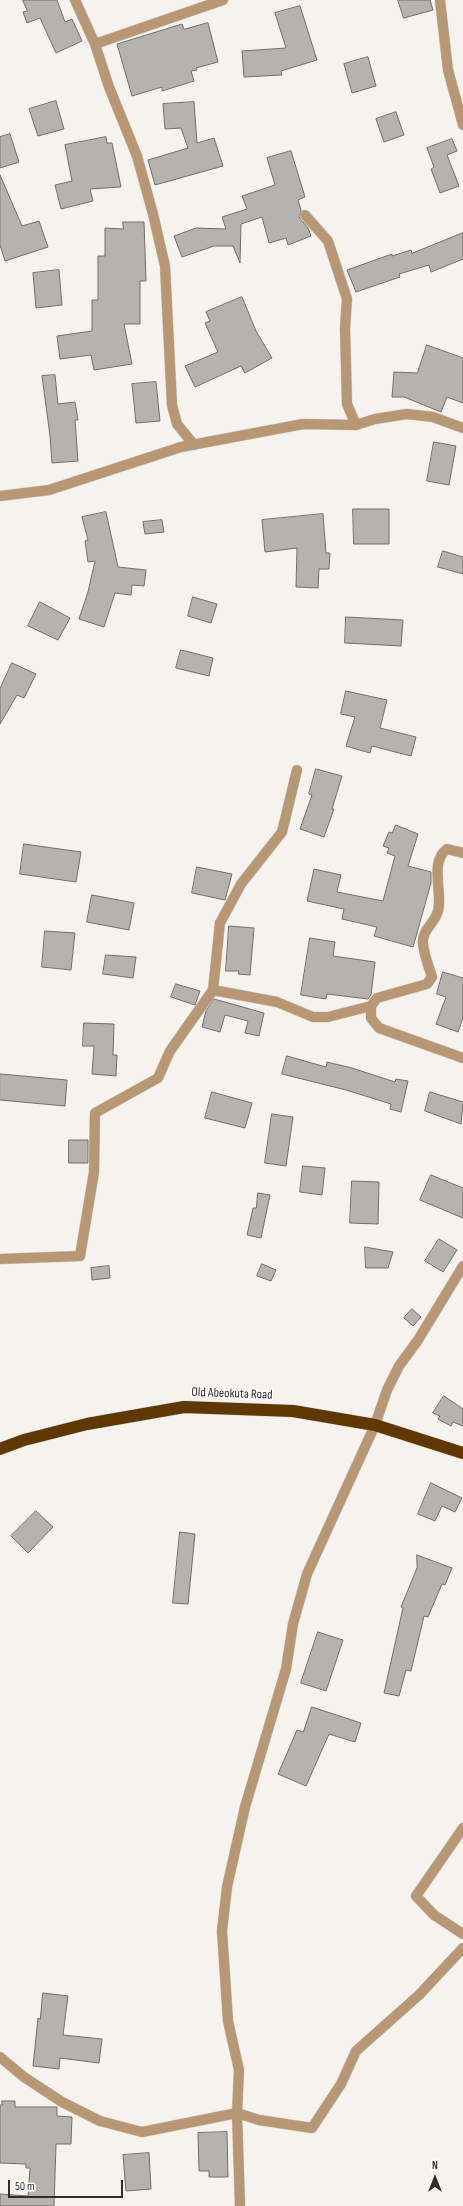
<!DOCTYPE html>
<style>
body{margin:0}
#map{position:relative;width:463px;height:2206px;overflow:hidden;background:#f6f2ee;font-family:"Sofia Sans Condensed",sans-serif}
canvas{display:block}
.north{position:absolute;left:415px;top:2158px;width:40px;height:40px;-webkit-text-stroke:3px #fff;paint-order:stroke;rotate:0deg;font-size:11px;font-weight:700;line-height:16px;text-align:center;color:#2f2d2c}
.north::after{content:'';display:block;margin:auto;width:14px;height:18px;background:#2f2d2c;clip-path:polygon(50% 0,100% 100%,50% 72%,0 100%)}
.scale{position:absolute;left:8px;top:2180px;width:115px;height:18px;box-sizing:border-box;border:2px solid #2f2d2c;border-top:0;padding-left:5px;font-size:12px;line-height:14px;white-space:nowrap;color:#2f2d2c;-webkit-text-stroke:3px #fff;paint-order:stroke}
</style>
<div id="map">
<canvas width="463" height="2206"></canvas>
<div class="north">N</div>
<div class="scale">50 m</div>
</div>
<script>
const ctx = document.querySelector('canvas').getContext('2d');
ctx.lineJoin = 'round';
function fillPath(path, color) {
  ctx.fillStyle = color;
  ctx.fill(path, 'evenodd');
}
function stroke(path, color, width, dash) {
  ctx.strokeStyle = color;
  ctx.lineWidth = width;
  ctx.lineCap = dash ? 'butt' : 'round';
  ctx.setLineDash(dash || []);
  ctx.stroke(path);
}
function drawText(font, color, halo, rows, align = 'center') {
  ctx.font = font + ' "Sofia Sans Condensed",sans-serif';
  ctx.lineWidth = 3;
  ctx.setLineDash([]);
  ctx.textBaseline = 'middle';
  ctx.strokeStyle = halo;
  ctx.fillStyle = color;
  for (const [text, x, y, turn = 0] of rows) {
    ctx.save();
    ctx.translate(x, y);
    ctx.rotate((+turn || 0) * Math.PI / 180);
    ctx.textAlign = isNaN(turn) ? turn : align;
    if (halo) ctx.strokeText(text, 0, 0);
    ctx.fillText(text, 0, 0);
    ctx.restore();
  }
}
const building = new Path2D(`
 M23,0H57L65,22L72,19L82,41L56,53L40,18L27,23L23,12L27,11Z
 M398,0H430L433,10L404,18Z
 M300,6L317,60L281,71L282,75L244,77L242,51L286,48L275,13Z
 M208,23L218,62L196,68L197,70L191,71L194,81L162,91V87L132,96L117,44L182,24L184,29Z
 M368,57L376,86L352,93L344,64Z
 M56,101L64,129L38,136L29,109Z
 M194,102L197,143L214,138L223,166L155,185L148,160L188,148L181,128L165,129L163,104Z
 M396,112L404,135L384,142L376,119Z
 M10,134L19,162L0,168V137Z
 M106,137L107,143H112L121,187L90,189L93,201L61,209L55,185L72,181L65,145Z
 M452,139L457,151L447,155L459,186L440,193L431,169L434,167L427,148Z
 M291,151L305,197L298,200L301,210L299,217L308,228L311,236L288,245L286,238L269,243L262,217L241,224L240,263L233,246H214L182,257L174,236L196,228L226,229L222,217L247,209L242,196L275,185L267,158Z
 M0,175L22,226L39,221L48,247L5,261L0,245Z
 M123,222H144L146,281H140V324H124L132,364L94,370L91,355L60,359L57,336L92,331V300H98V256H105V228L123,229Z
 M463,233V259L431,272L429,265L399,274L400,277L356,292L347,270L392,254V256L411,250L412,253Z
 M59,270L62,305L36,308L33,273Z
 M242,297L256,331L272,358L245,373L241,366L195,387L185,366L218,352L205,323L210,321L206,312Z
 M427,345L463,358V403L447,397L441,412L404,397H392L394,372L417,373Z
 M55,375L58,404L75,402L78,420H75L78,461L52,463L50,436L42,376Z
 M156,382L160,421L136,423L132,384Z
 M434,442L456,446L449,485L427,481Z
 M353,509H389V544H354Z
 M106,512L118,567L146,570L144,586L132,585L131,595L115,593L104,627L79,619L88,592L95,561L88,562L85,541L88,540L82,517Z
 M323,514L326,553H330L329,569H319L318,588L296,587L297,548L265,552L262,520Z
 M162,520L164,532L145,534L143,522Z
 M443,551L463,557V574L438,567Z
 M193,597L217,604L211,623L188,616Z
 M40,602L70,618L58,640L28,626Z
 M346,617L403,620L401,646L345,643Z
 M181,650L213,658L209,676L176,668Z
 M12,663L36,674L24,698L17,695L0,724V689Z
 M346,691L387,700L380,728L416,737L411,756L372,746L370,753L346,746L355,717L341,714Z
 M316,769L342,776L332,809H334L324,837L300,829L312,795L309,794Z
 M396,825L418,834L408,866L431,872V883L413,947L374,936L377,927L342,919L344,909L307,901L314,869L341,875L337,892L383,901L395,856L387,853L389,848L383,846L389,832L392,833Z
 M24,844L81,852L76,882L20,874Z
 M197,867L232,874L225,900L192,893Z
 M92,895L134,903L129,930L87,922Z
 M229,926L254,928L250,975L238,974L239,971H226Z
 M45,931L75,933L71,970L42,967Z
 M310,938L335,942L333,956L375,962L371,995L368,999L327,994L326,999L301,995Z
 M106,955L136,957L133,978L103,974Z
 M443,972L463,978V1018L458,1032L436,1024L446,997L437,994Z
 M176,984L200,991L195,1005L171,997Z
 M214,999L264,1013L259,1036L245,1033L248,1021L225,1015L220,1032L202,1027L206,1011Z
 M84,1023L114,1024L113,1055H117L116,1076L92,1074L94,1046H83Z
 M287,1056L326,1067L327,1062L352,1068L395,1082L396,1079L408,1081L401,1112L390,1109L391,1104L346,1090L282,1074Z
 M0,1074L67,1080L65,1106L0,1100Z
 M212,1092L252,1103L245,1128L205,1118Z
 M430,1092L463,1102L461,1124L425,1111Z
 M272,1114L293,1117L286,1166L265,1163Z
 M69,1140H88V1163H69Z
 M303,1166L325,1168L322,1195L300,1192Z
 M431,1175L463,1188V1218L420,1200Z
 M352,1181L379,1182L378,1224L350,1223Z
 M258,1193L270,1195L261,1238L247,1235L253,1208H256Z
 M439,1239L457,1250L443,1272L425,1261Z
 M365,1247L393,1252L388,1268H366Z
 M262,1264L276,1270L271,1281L257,1276Z
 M109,1266L110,1278L92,1280L91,1268Z
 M412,1309L421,1317L413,1326L404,1318Z
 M444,1396L463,1409V1426L453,1422L451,1426L438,1419L440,1416L433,1413Z
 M431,1483L462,1498L455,1512L442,1506L435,1521L418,1514Z
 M36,1511L53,1527L28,1553L11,1536Z
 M180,1532L195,1534L188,1604L173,1603Z
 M417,1555L452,1568L445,1585L442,1584L428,1617L424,1616L411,1671L406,1670L399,1696L384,1693L403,1608L401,1607L417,1568Z
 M318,1632L343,1640L326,1691L301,1683Z
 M312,1707L361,1723L355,1742L329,1734L306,1786L278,1774L297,1730L303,1732Z
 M43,1993L68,1996L63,2035L102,2039L99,2063L60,2058L59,2069L33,2066L38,2018L40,2019Z
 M2,2101H15V2107H57V2116L72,2117L71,2144H56L54,2206H0V2194L28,2196L30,2168H26V2164L0,2163V2105H2Z
 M227,2132L228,2177H209V2171H199L198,2133Z
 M149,2153L151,2189L126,2191L123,2155Z`);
const minor = new Path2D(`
 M75,0L95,44L109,87L137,156L153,214L165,266L172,405L177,424L194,445
 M440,0L448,70L463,125
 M95,44L223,0
 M305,215L328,241L347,299L345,328L347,404L356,425
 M0,496L49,490L181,447L303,424L356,425L375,419L407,414L433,417L463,428
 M297,770L282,832L241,884L220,923L213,990L277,1002L313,1017H328L371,1006L377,998L427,984L432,977C429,967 424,955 423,944C421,931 435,923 438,911C443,893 429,862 447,849L463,853
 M371,1006V1018L379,1028L463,1058
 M0,1259L80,1256L94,1172L95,1113L158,1078L170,1051L213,990
 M463,1828L416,1896L434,1915L463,1934
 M0,2057L24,2077L62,2102L100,2121L142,2132L237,2113L259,2120L312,2128L341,2084L356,2051L419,1995L463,1948
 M240,2206L237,2113L239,2070L228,2021L222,1931L227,1887L245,1807L286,1669L293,1624L307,1574L375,1425L387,1390L399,1366L418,1340L463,1266`);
const highway = new Path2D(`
 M0,1449L24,1440L87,1424L184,1407L293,1411L375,1425L463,1453`);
const streetNames = [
 ["Old Abeokuta Road",232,1394,2]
];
fillPath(building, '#b6b3af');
stroke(building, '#726f6b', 1);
stroke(minor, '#d2cfcb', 11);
stroke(highway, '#d2cfcb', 13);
stroke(minor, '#b89874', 10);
stroke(highway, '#5e3800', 12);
drawText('13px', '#2f2d2c', '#fff', streetNames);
</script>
